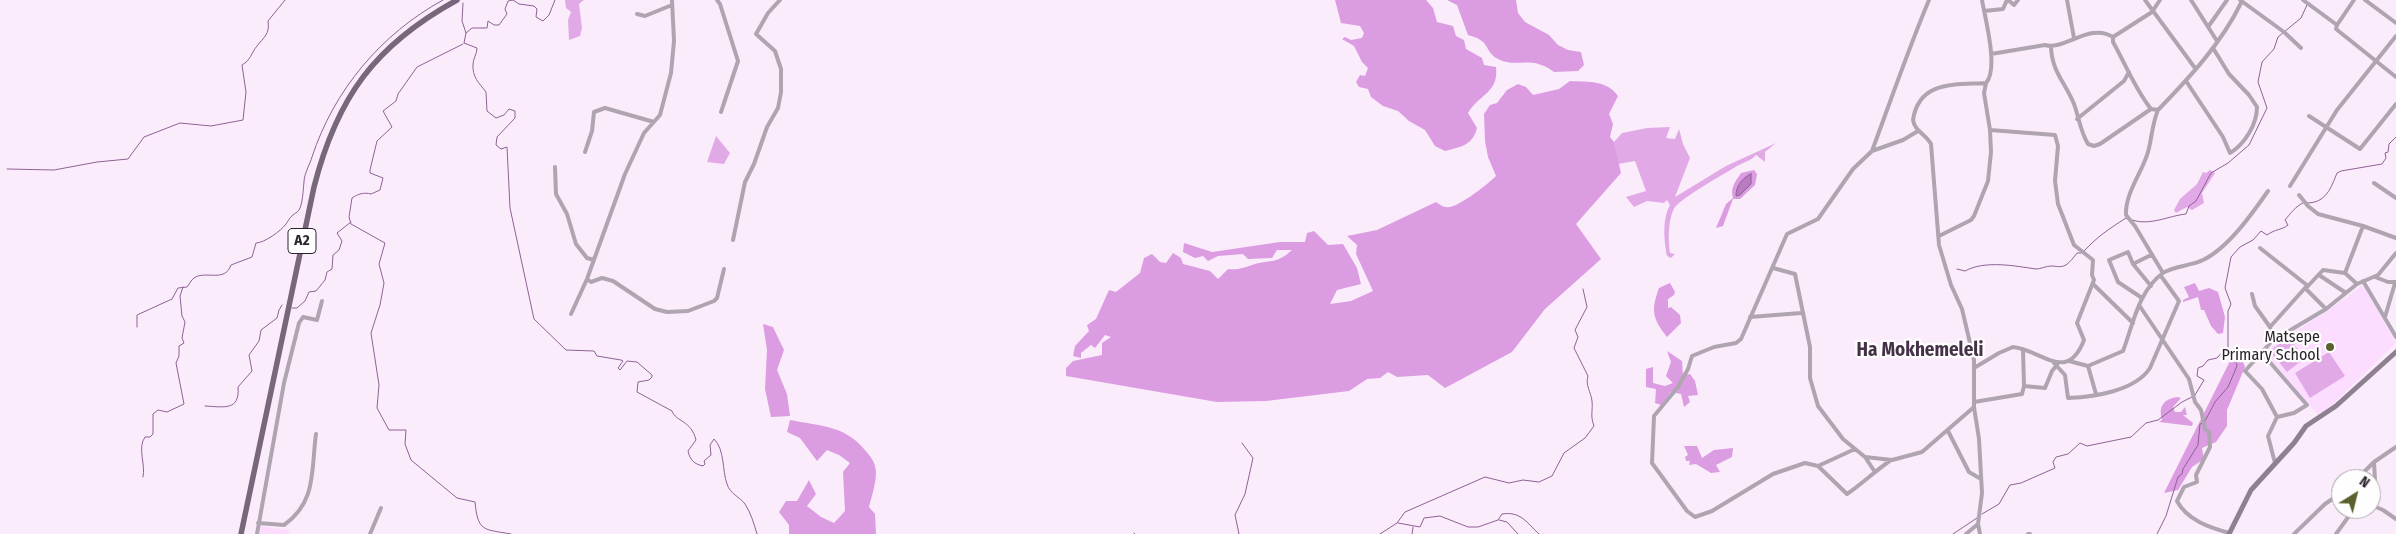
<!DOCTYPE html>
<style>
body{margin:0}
#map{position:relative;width:2396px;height:534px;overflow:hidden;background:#fbecfc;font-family:"Fira Sans Condensed",sans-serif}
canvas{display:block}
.north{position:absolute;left:2331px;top:469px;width:50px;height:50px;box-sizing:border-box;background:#fefefe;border:1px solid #aaa6aa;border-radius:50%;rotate:36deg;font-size:14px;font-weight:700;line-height:20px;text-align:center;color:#2b222c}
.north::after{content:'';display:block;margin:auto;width:18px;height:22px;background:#5b602e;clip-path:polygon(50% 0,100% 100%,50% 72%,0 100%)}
</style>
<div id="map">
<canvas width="2396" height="534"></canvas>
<div class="north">N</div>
</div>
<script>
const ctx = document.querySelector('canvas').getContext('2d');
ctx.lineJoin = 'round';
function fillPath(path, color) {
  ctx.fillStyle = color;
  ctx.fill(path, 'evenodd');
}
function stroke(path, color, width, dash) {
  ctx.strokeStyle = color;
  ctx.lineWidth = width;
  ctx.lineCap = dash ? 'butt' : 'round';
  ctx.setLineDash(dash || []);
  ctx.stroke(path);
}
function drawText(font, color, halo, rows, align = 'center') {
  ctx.font = font + ' "Fira Sans Condensed",sans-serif';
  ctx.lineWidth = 4.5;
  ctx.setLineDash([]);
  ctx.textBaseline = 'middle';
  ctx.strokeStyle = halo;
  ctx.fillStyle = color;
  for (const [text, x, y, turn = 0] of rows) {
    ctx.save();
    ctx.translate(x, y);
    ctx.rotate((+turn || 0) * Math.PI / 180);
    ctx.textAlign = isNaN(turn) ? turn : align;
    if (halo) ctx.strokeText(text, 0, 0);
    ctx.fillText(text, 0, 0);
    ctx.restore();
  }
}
const built = new Path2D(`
 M2363,285L2396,343L2332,405L2318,415L2263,352L2330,309Z
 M260,526L289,530V534H259Z`);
const green = new Path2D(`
 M565,0H584L579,4L582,28L580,36L569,40L568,20L571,12L566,8Z
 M1670,127L1666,138L1675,139L1679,129L1683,144L1690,158L1675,197L1726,166L1776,143L1765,152V162L1756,155C1751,161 1744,162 1737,166C1724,174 1683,197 1675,207C1668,218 1668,240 1670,253L1675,254L1671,258L1667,256C1664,240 1662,219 1670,205L1667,200L1664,203L1647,201L1634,207L1626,197L1646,191L1635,161L1618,164L1614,142L1622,133L1647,128Z
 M716,136L730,153L724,164L707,162Z
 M2210,170L2215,173L2202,193L2204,203L2192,210L2187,207L2176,213L2174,210L2180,199L2197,184L2203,172L2206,173Z
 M2288,337L2305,358L2287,372L2270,351Z
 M2329,352L2345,376L2310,398L2295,373Z`);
const forest = new Path2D(`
 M1335,0H1426L1433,8L1437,22L1453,26L1456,36L1464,40L1466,49L1482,58L1484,65L1496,67C1499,93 1479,94 1468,113L1477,128C1473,145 1461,147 1445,151L1435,146L1425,130L1409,121L1398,111L1383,106L1371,97L1368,89L1359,87L1356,82L1360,75L1365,76L1368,68L1362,62L1354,46L1342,39L1345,37L1351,40L1362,38L1364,33L1360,26L1341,23Z
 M1447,0H1516L1518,13L1525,22L1549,35L1558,45L1568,50L1581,52L1584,65L1578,71L1554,72C1530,54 1517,69 1498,59C1483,51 1492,41 1468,35L1457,5Z
 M1570,81C1588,82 1607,80 1618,96L1609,114L1613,124L1610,137L1614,142L1621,173L1576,224L1601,259L1545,309L1512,352L1445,388L1428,375L1397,377L1388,372L1380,378L1367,379L1349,391L1266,401L1217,402L1066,376V368L1073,361L1102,355V343L1111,337L1105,335L1095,348L1091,345L1081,353V358L1073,356L1075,346L1089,331L1087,325L1096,319L1109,290L1116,292L1140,273L1144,258L1152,254L1160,262L1166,263L1173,253L1181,258L1183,264L1210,271L1218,279L1228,269C1239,270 1242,268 1252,265C1269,259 1276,265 1292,250H1277L1272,258L1248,259L1243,254L1218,256L1208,261L1203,256L1195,258L1183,252L1184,243L1212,252L1280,242H1305L1307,233L1314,231L1328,245L1343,244L1357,268L1361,284L1337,290L1330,304L1351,301L1373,291L1356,254L1357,245L1347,236L1377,230L1436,202C1439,204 1443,207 1446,207C1456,210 1489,183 1496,176L1488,157L1485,141L1484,114L1490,105L1497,103L1507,90L1518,84L1526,87L1533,95L1559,89Z
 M1754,170L1757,174L1755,185L1740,199H1733L1723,226L1716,228L1726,204L1733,198C1730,188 1735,182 1741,173Z
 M1670,283L1675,292L1674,295L1668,299V308L1671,307L1680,315L1681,323L1667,337C1652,318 1651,310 1659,288Z
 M2195,283L2199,291L2209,288L2218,292L2225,317L2223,333L2218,334L2211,326L2204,310H2201L2198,297L2183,302V300L2189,297L2184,287Z
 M763,324L773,327L784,350L777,370L787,394L790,416L771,417L765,389L767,350Z
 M2237,347L2245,367L2227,410V426L2216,442L2202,448L2204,459L2192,467L2178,490L2164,493Z
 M1667,351L1682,361L1683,375L1690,374L1695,381L1698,395L1688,396L1690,402L1684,407L1681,394L1671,392L1661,405L1655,403L1656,389L1646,387V369L1653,367V383L1665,386L1673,383L1666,376L1671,362Z
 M2177,397L2181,398L2173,407L2175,412H2181L2185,407L2187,415H2183L2193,423L2192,426L2159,422L2162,420C2158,406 2164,399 2177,397Z
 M790,420C819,426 844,425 864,449C871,457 875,461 876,472C876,484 872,495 869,507L875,514L876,534H789V525L779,512L786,501H797L809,480L816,494L807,506L821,517L834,523L845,511L843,472L850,463L839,455L827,450L817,461L800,438L787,432Z
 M1684,446H1697L1702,458L1714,450L1733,448L1732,457L1716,465L1720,472L1711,473L1696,464L1689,465L1690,461H1686L1685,457L1688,455Z`);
const water = new Path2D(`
 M1751,174V184L1740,195L1736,196C1736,186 1742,178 1751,174Z`);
const stream = new Path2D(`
 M513,0L519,4L534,6L537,9L536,17L543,21L549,15L555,0
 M463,3L462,21L466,33L464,43L477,48C477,54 473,59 473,64C472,77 479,83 486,92L487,111L496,118L504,115L509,109L515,111V118L497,137L496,145L501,149L507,147L510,208L534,319L566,350L594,351L597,356L621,360L623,361L618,368L620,370L627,361L637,362L652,375V377L649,380L638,382L637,392L672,411C676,422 691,420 696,440L688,451C690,460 694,464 703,466L705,464L704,461L711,455L710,445L714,439C725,450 722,470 727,484C730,494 740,497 745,504C751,513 754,524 757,534
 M466,33L472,28H487L488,21L494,25H499L507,14L505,9L508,1L513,0
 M463,44L417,67L398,94L396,101L383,111L392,127L377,141L370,170V173L383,178L380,190L371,194C364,192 358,194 352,198L349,217L351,224L385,243L379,264L384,283L380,305L371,333L379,385L377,408L389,430H406L405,444L411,460L457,498L475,502C478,532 483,529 511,534
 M7,169L54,170L97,162L128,159L144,137L180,123L211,126L243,120L246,92L242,65C251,60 251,53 257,46C264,37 270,34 268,21L285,0
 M2307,203C2326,203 2331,188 2337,173L2341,171L2382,164L2386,158L2385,153L2388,152L2389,144L2396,137
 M2132,220C2150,226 2168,216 2186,214L2189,206L2196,201L2211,173L2228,163L2249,145L2267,108L2258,82L2262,62L2274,49L2278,37L2301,18L2307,5
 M2084,251C2098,236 2109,229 2126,218L2128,219
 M1957,269L1965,271C1985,260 2015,266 2036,269C2041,269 2046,266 2051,266C2057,266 2060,268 2066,265C2070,262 2074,257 2077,253H2081
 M292,308H297L305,301L309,292L316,291L325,280L327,272L332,269L333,255L339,250L342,241L337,233L351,222
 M137,327V315L172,299L178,288L187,287C189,285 191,280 194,278C205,270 225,283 231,265L252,257L256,243C264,243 281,231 286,224C288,221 290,217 293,215C295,213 297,213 299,210C303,203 303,190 304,182C304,174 310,164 312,157C334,90 381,34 443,0
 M2195,395L2204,380L2197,376L2198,368L2203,366L2208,360L2217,358L2224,350L2228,349V311L2231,304L2225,288L2231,257L2240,247L2253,240L2261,231L2267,235C2275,229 2282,230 2288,225L2285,220C2290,214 2296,206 2303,203
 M205,406C224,407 240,411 238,387L252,371L249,355L259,341L261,330L277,318L279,310L282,305
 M143,477C146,465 137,448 145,437H150L153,434V414L158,410L167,412L184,404L176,363L179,356V346L184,343L182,338L185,322L182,316L180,296L183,287
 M1982,514L1999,504L2010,485L2021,483L2055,468L2053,462L2056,457L2068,454L2080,443L2087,446L2131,437L2146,423L2158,420L2182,402L2192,397
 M1499,520L1507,522L1518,534
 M1398,523L1420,527L1424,518L1440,516L1468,527H1478L1498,520L1502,514C1521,511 1527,523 1539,534
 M1134,533L1135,534
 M1239,534L1235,515L1245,494L1253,458L1242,443
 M1380,534L1397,523L1405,512L1485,477L1509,483L1523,480L1539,482L1552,476L1564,453L1585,438L1594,426C1590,416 1593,410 1592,401C1591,392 1585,385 1588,376L1574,348L1578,337L1575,330L1587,307L1583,289
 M1412,534L1413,527
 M1953,534L1977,518
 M2157,534L2166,516L2178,477L2182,474L2183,469L2198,445L2200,424L2204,423L2215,402L2228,387L2237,366L2235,355L2229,350`);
const street = new Path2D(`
 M717,0L720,4L738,61L721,112
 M2008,0L2014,5L2018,0
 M2067,0L2074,38
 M2145,0L2195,68
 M2160,0L2152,12L2113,37V42C2126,65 2135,89 2151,109L2158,110C2189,78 2221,44 2241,3
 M2191,0L2217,41
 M2240,0L2284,32L2301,48
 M2303,0L2337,25L2336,29L2396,77
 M2365,0L2396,23
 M1984,11L2003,9L2007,0
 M637,14L645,16L672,5
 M2337,25L2354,0
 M2208,27L2227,0
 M2051,47C2052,72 2065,82 2074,104C2079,117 2080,131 2088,144L2094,146L2100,144L2151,109
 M1991,54L2045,45C2064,51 2090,22 2113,37
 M2186,81L2223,137L2230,153C2245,144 2257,124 2257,107L2249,95L2229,74L2213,48
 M2158,110C2152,124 2152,138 2148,152C2142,173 2125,193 2126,215L2135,226L2163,273
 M2309,116L2360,149L2396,104
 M2077,119L2124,81L2129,72
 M1872,151C1891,100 1908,50 1929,0
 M585,152L592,131L594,112L605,108L654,122
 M555,167L556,194L567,214L576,244L587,258L594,260
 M2374,183L2396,198
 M2290,186L2337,110L2396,36
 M2299,195L2308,206L2318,214L2363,226
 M1939,236L1971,220L1974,216L1988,181L1991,152L1990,130
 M733,240L745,182L754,164L767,127L778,108L781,92V69L775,51L756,34L768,13L780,0
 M2260,248L2308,286L2305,288L2326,309
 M2133,264L2151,255
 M1773,268L1795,274L1810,347V378L1818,406L1843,439L1865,457L1892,460L1922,452L1974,407
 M2319,275L2346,293
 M2375,277L2388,282H2396
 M587,279L591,282L602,278L613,281L655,309L667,312L688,311L714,301L717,298L724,269
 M2363,281L2396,337
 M2093,284L2133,323
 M2357,284L2345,273L2363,226L2396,238
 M2308,286L2323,270L2345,273
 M2252,294L2255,306L2270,327L2272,341
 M2142,298L2118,282L2109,260L2128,252L2133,264L2151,286
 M2139,305L2189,379L2195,402L2201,410L2205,429L2209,432L2210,447L2196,475L2197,482L2184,487L2177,501C2187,520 2210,528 2230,533
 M571,314L587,279L625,174L644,133L660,115L671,73L674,41L672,0
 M1750,317L1801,313
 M2385,317L2395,283
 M2270,327L2305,288
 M2261,352L2307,405L2294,413L2277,417
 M2069,361L2088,366L2096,394
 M2054,363L2065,375L2068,398C2094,397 2135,391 2150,368L2179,301L2161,276
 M2088,366L2123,351C2133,325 2138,291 2163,273C2173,266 2191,266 2203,260C2228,248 2252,214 2268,191
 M1974,368L1999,353L2013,347C2042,350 2067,384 2084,340L2077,323L2094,280L2092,275L2093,260L2074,245L2058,204L2055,181L2058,146L2055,135L1990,130L1984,93L1986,83
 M2024,386L2045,388L2052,371L2057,365
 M1974,402L2022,394L2024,386L2023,349
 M1948,431L1969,472L1981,479
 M1855,449L1818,466L1805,463L1773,474L1712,511L1695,517L1687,511L1652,463L1654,416L1678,387L1688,369L1692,356L1714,347L1736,343L1741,339L1787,234L1818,219L1853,169L1872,151L1903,140L1918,131
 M1865,457L1875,472
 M2275,463L2268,436L2277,417L2262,389L2245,371L2272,341L2326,309L2357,284L2378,275L2396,253
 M1818,466L1847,494C1862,484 1875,471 1891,460
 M2357,479L2374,462L2396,447
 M2371,485L2375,480L2374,462
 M2371,505L2383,510L2396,519
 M258,523L284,525C317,502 311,470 316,434
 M1978,524L1980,534
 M257,534L284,383L299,323L303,317L317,320L322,301
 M370,534L381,508
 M1966,534L1978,524L1982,493L1979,439L1974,407V360L1962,309L1951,285L1939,245L1931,144C1926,134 1915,132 1913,120C1919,80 1956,85 1986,83C1999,69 1985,18 1982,0
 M2028,534H2030
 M2294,534L2325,504L2341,493
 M2336,534L2354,509`);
const secondary = new Path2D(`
 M2229,534L2251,490L2294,443L2306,426L2336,406L2396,352`);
const primary = new Path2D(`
 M241,534L314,187C337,97 375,45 457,0`);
const markers = [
 [2330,347,5,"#5b602e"]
];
const shields = [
 [302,241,28]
];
const shieldNames = [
 ["A2",302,241]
];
const poiNames = [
 ["Matsepe",2320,338],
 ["Primary School",2320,356]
];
const quarterNames = [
 ["Ha Mokhemeleli",1920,351]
];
fillPath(built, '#fcddff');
fillPath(green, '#e1aae7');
fillPath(forest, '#db9ce1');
fillPath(water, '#b97cc0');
stroke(water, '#8e6194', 1);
stroke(stream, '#8e6194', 1);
stroke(street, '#afa5b0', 4);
stroke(secondary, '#8f8091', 5);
stroke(primary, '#78667a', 5.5);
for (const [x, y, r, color] of markers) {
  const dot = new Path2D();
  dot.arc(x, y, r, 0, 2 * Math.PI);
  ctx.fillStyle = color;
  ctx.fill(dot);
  stroke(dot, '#fefefe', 2);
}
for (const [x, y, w] of shields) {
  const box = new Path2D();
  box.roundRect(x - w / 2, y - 12.5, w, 25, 4);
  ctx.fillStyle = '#fefefe';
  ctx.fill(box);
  stroke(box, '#2b222c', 1);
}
drawText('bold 15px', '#2b222c', null, shieldNames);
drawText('16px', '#2b222c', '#fefefe', poiNames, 'right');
drawText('bold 19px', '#453147', '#fefefe', quarterNames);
</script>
